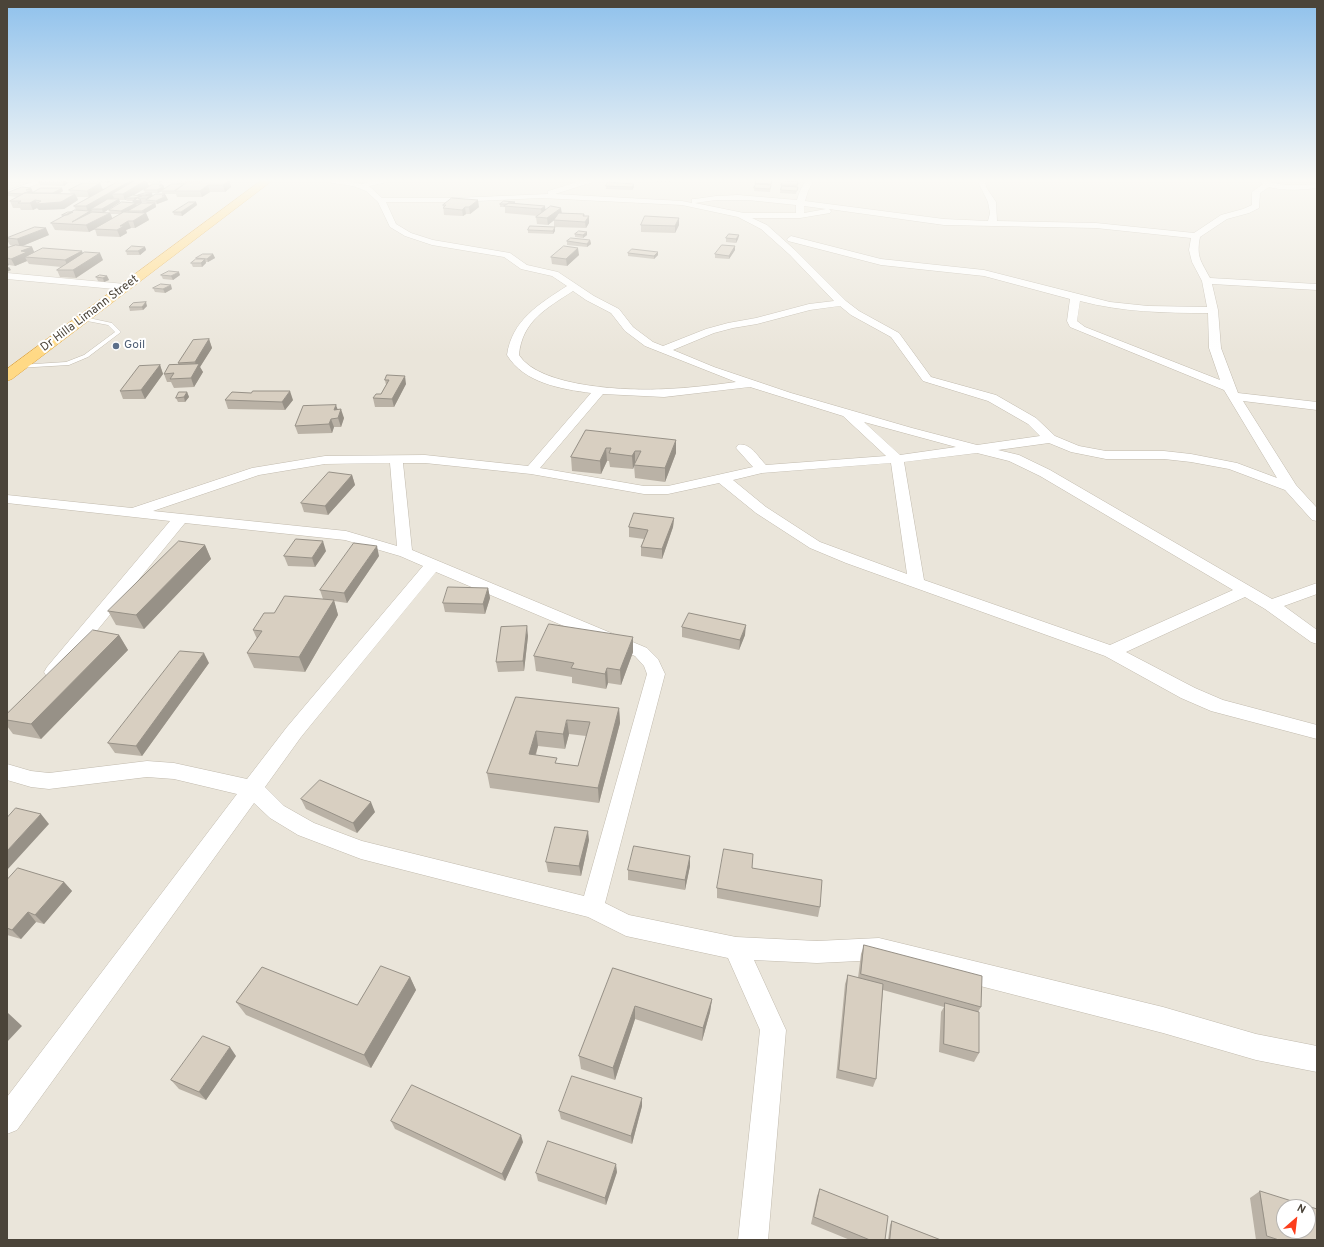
<!DOCTYPE html>
<style>
body{margin:0}
#map{position:relative;width:1324px;height:1247px;overflow:hidden;background:#f6f3ec;font-family:Overpass,sans-serif}
canvas{display:block}
.frame{position:absolute;inset:0;border:8px solid #4b4439;pointer-events:none}
.north{position:absolute;left:1276px;top:1199px;width:40px;height:40px;box-sizing:border-box;background:#fff;border:1px solid #b7b4b0;border-radius:50%;rotate:28deg;font-size:11px;font-weight:700;line-height:16px;text-align:center;color:#4b4439}
.north::after{content:'';display:block;margin:auto;width:14px;height:18px;background:#fc3f1d;clip-path:polygon(50% 0,100% 100%,50% 72%,0 100%)}
</style>
<div id="map">
<canvas width="1324" height="1247"></canvas>
<div class="frame"></div>
<div class="north">N</div>
</div>
<script>
const ctx = document.querySelector('canvas').getContext('2d');
ctx.lineJoin = 'round';
function fillPath(path, color) {
  ctx.fillStyle = color;
  ctx.fill(path, 'evenodd');
}
function stroke(path, color, width, dash) {
  ctx.strokeStyle = color;
  ctx.lineWidth = width;
  ctx.lineCap = dash ? 'butt' : 'round';
  ctx.setLineDash(dash || []);
  ctx.stroke(path);
}
function drawText(font, color, halo, rows, align = 'center') {
  ctx.font = font + ' Overpass,sans-serif';
  ctx.lineWidth = 4;
  ctx.setLineDash([]);
  ctx.textBaseline = 'middle';
  ctx.strokeStyle = halo;
  ctx.fillStyle = color;
  for (const [text, x, y, turn = 0] of rows) {
    ctx.save();
    ctx.translate(x, y);
    ctx.rotate((+turn || 0) * Math.PI / 180);
    ctx.textAlign = isNaN(turn) ? turn : align;
    if (halo) ctx.strokeText(text, 0, 0);
    ctx.fillText(text, 0, 0);
    ctx.restore();
  }
}
const residential = new Path2D(`
 M7,180H1317V1240H7ZM1284,1207H1308V1231H1284Z`);
const service = new Path2D(`
 M84,317L112,323L121,332L88,357L69,365L17,368V366L19,365L66,362L84,355L115,332L108,325L82,320V318Z`);
const minor = new Path2D(`
 M37,180H47L7,196V191Z
 M322,180H343L362,184L377,180H387V182L369,186L382,198H455L548,194V191L584,180H593V182L555,194L682,201L692,203V199H695L716,196L738,195L797,200C799,192 802,186 807,180H814L808,191L805,201L944,219L988,221L990,213L988,202L978,182L979,180H985L986,187L996,202L997,221L1096,223L1194,233L1221,215L1243,209L1252,205V192L1263,184L1258,180C1266,180 1271,183 1279,184C1291,186 1304,185 1317,184V188C1301,190 1285,191 1269,187L1260,193L1259,208L1249,213L1227,219L1200,237C1196,257 1201,261 1210,278L1317,284V290L1212,284L1218,310L1221,348L1238,393L1317,402V410L1243,401L1296,485L1317,508V521L1312,520L1285,490L1229,469L1191,462L1164,459H1106L1071,452L1049,443L998,450L1019,455L1050,470L1272,599L1317,583V594L1284,606L1317,630V644L1311,642L1265,609L1245,597L1126,652L1195,688L1223,700L1317,725V739L1211,711L1181,698L1105,656L846,563L810,548L756,513L719,483L668,494H644L531,474L425,463H403L412,550L647,648L658,659L665,674L605,903L629,915L736,937L817,941L879,938L1163,1007L1256,1034L1317,1046V1072L1256,1060L1163,1033L879,960L817,963L754,960L786,1030L768,1240H738L760,1030L728,958L626,936L588,917L361,859L298,835L270,818L254,803L17,1130L7,1134V1097L237,794L174,779L147,777L49,789L31,787L7,780V764L31,771L49,773L147,761L174,763L247,779L287,727L423,566L400,556L345,540L185,523L59,677L53,678L47,677L44,672L47,667L170,521L7,503V495L132,508L252,468L325,456L425,455L528,466L591,393C561,389 524,383 507,355C512,320 539,304 567,286L552,276L521,269L504,257L432,245L405,236L390,227L378,202L366,191L353,186L326,182ZM541,198L682,205L738,217L761,229L790,255L834,301L809,304L756,318L728,323L706,329L663,346L653,342L633,327L619,309L594,296L558,272L527,265L510,253L433,240L411,233L396,224L386,202H455ZM716,200H748L796,205V213H744L695,203ZM804,206L826,209L804,213ZM829,209L944,225L1096,228L1191,238L1189,250L1192,262L1202,281L1207,307L1148,306L1110,302L984,270L881,259L791,236L787,239L788,241L881,265L984,276L1070,299L1067,321L1070,327L1224,390L1277,478L1237,463L1191,454L1164,451H1106L1079,446L1055,436L1036,418L996,395L931,377L899,333L859,311L846,301L796,251L767,225L752,218H800L830,213L831,211ZM573,291L586,300L611,313L625,331L645,346L736,382C713,385 690,388 666,389C630,391 540,388 519,355C522,321 547,308 573,291ZM1080,301C1122,312 1164,313 1208,313L1209,348L1220,380L1085,327L1077,321ZM840,306L851,315L891,337L923,381L988,401L1028,424L1040,436L977,445L912,428L791,393L714,367L673,350L714,333L733,328L757,324L810,310ZM750,387L843,416L886,456L766,465C758,457 750,442 738,445L736,448L753,467L668,486H644L540,468L603,394L664,397ZM864,422L956,447L900,455ZM977,453L1009,461L1040,476L1233,590L1110,645L924,580L904,462ZM390,463L397,546L346,531L153,511L259,475L325,464ZM891,463L907,574L820,542L766,507L733,480L762,473ZM436,572L635,656L644,666L647,674L584,896L362,841L314,823L284,806L265,787L301,737Z
 M7,273L125,284L130,287L125,290L7,279Z`);
const trunk = new Path2D(`
 M262,180H273L12,379L7,381V369Z`);
const wall = new Path2D(`
 M43,180L68,183L64,186L40,185L39,182Z
 M88,180H113L107,183L89,182Z
 M129,180H165L159,183H147L149,186L134,195L139,196L138,195L153,196H166L168,200L157,204H156V207L145,213H146L149,220L135,228H131L126,230L127,233L120,237L97,236L95,229L89,232L55,230L51,223L63,217L62,215L76,210L74,206L89,197H77L78,200L64,209L39,210L37,208L33,210H21L20,208H13L10,201L17,197L8,196L7,194V193L31,188L33,192L63,191L60,193L71,194L69,190L100,183L103,190L130,180ZM119,200H126L127,201H133L134,203L109,210L110,213H103L120,202ZM142,202H146L147,203H142ZM111,214H121L112,219Z
 M174,180H229L231,187L225,192H210L202,197H177L176,194H162V191L158,193H145L144,190L162,184L164,189L176,184Z
 M657,180H680L679,181L671,180L669,183L657,182Z
 M757,180H774L773,182H772L770,192L754,191L755,183Z
 M784,180H800L799,184H798L796,194L780,193L781,185Z
 M606,186L634,187L632,190L606,189Z
 M196,202L197,205L182,216L174,215L173,212Z
 M515,203L562,213L584,214L585,216L589,223L586,228L554,227V220L548,225L537,224L536,217L538,216L505,213V207H500V204Z
 M443,205L479,207L470,214H466L463,216L444,215Z
 M641,225H679L675,233L641,232Z
 M528,230L555,231L553,234L528,233Z
 M587,232V235L583,238L575,237V234Z
 M49,235L22,246L32,247L34,252L83,253L103,260L76,278L60,277L57,270L62,267L29,264L27,261L15,266L9,265L7,266V248L13,246L10,245L7,240V238Z
 M739,235L738,239L736,243L726,242V238Z
 M590,240L591,244L587,247L567,245V241Z
 M735,246V250L729,259L715,258V254Z
 M145,247L146,250L140,255H127L126,251Z
 M628,253L658,255L654,259L628,256Z
 M213,254L215,258L208,262H206V263L202,267H193L191,263L197,259L196,258Z
 M579,255L567,266L552,264L551,257Z
 M161,275H180L173,280L163,279Z
 M107,276L109,280L104,282L98,281L96,277Z
 M153,288L172,289L165,293L155,292Z
 M147,306L143,310L130,311L129,307Z
 M209,339L212,348L200,367L203,372L194,387L174,388L171,382H167L164,374L179,365L178,363Z
 M160,365L163,374L145,399H123L120,391Z
 M387,375L406,384L394,407H375L373,398L381,394L386,385L385,380Z
 M187,392L189,397L185,402H178L176,398Z
 M225,400H293L285,410L228,409Z
 M337,409L344,418L341,427H334L332,433L298,434L295,426Z
 M586,430L676,453L665,482L635,478L634,465L633,469L610,467L609,461H607L601,474L572,471L571,457Z
 M352,475L355,485L328,515L304,512L301,503Z
 M674,518L673,527L662,559L641,556V547L644,539L629,537V527Z
 M205,545L211,559L144,629L116,625L108,611Z
 M326,551L315,567L288,566L284,556Z
 M379,556L347,603L334,601L338,615L305,672L254,668L247,653L257,639L253,630L274,613L323,599L320,590Z
 M488,588L490,598L485,614L445,612L443,603Z
 M682,627L745,635L739,650L682,637Z
 M119,635L128,650L41,739L13,734L7,726V714Z
 M528,636L524,671L498,672L496,662Z
 M633,652L621,685L608,683L606,689L572,683V677L536,671L534,656Z
 M209,663L142,756L115,753L108,743Z
 M516,697L619,708L620,723L599,803L490,788L487,773ZM569,734L586,736L578,766L557,764L536,755L538,746L565,749Z
 M301,799L375,812L357,833L306,809Z
 M589,840L581,876L548,872L546,862Z
 M690,866L685,890L628,880V870Z
 M752,868L820,907L818,917L717,898V888Z
 M7,880L64,882L72,891L44,924L36,922L21,939L7,935Z
 M864,945L981,1007L978,1012L979,1053L974,1062L939,1052L941,1012L944,1007L883,990L876,1079L873,1087L836,1078L845,984L848,975L858,978L861,954Z
 M613,968L712,999L710,1012L702,1041L635,1019L615,1080L581,1069L579,1056Z
 M410,977L416,990L371,1068L246,1015L236,1002L357,1005Z
 M236,1056L206,1100L179,1089L171,1080Z
 M642,1106L632,1144L561,1119L559,1111Z
 M391,1121L523,1142L505,1181L395,1129Z
 M617,1172L606,1205L538,1181L536,1173Z
 M820,1189L885,1240H850L811,1224L817,1196Z
 M1260,1191L1317,1240H1256L1250,1198Z
 M892,1221L941,1240H888L890,1225Z`);
const shadedWall = new Path2D(`
 M66,180L68,183L64,186L62,182Z
 M106,180H113L107,183Z
 M132,180L135,187L112,194L114,198L95,209H91L92,211L90,212L93,218L72,222L88,212L86,206Z
 M146,180L149,186L129,198H125L126,200H125L123,194Z
 M158,180H165L159,183Z
 M229,180L231,187L225,192L223,185Z
 M100,183L103,190L89,197L87,191Z
 M162,184L165,189L161,191H162L158,193L157,190L159,186Z
 M634,184V187L632,190V187Z
 M208,185L210,192L202,197L200,191Z
 M31,188L33,193L23,198L26,190Z
 M62,188L63,191L55,196L53,193Z
 M152,193L153,197L148,200L145,195Z
 M75,194L78,200L64,209L39,210L37,208L33,210L30,203L35,200L37,203Z
 M165,194L168,200L157,204L156,201Z
 M142,196L138,198L141,200L142,203L136,204L137,206L122,214L121,211L134,204L133,201H135L134,198Z
 M119,199L120,202L103,213L102,209Z
 M478,200L479,207L470,214L469,207Z
 M196,202L197,205L182,216L181,212Z
 M155,203L156,207L144,214L142,211Z
 M545,206L546,213L542,216L541,209Z
 M465,207L466,214L463,216L462,210Z
 M561,208L562,214L548,225L547,218Z
 M110,213L113,220L94,229H95L89,232L86,225Z
 M146,213L149,220L135,228L133,221Z
 M589,216V223L586,228L585,222Z
 M679,218V225L675,233V226Z
 M128,221L131,228L126,230L127,233L120,237L117,230L120,226Z
 M555,227V231L553,234V231Z
 M46,228L49,235L20,247L17,239Z
 M587,232V235L583,238V235Z
 M739,235L738,239L736,243V239Z
 M590,240L591,244L587,247V244Z
 M735,246V250L729,259V256Z
 M32,247L35,254L25,257L27,261L15,266L11,259L21,251Z
 M145,247L146,250L140,255L138,251Z
 M578,248L579,255L567,266L566,259Z
 M82,251L85,258L68,267L65,260Z
 M658,252V255L654,259V256Z
 M100,253L103,260L76,278L73,270Z
 M213,254L215,258L208,262L207,259Z
 M205,259L206,263L202,267L201,263Z
 M7,260L9,265L7,266Z
 M9,267L11,270L7,272V268Z
 M179,272L180,275L173,280L171,276Z
 M107,276L109,280L104,282L103,278Z
 M171,285L172,289L165,293L163,289Z
 M146,302L147,306L143,310L142,307Z
 M209,339L212,348L200,367L203,372L194,387L191,378L197,368L195,362Z
 M160,365L163,374L145,399L141,390Z
 M405,376L406,384L394,407L392,399Z
 M290,391L293,400L285,410L282,402Z
 M187,392L189,397L185,402L184,397Z
 M336,405L339,413L334,410Z
 M341,409L344,418L341,427L338,418Z
 M331,419L334,427L332,433L329,424Z
 M676,440V453L665,482V468Z
 M606,448L607,461L601,474L600,461Z
 M635,451V464L633,469L632,456Z
 M352,475L355,485L328,515L325,506Z
 M674,518L673,527L662,559V549Z
 M323,541L326,551L315,567L312,558Z
 M205,545L211,559L144,629L136,615Z
 M377,546L379,556L347,603L344,593Z
 M488,588L490,598L485,614L483,604Z
 M334,600L338,615L305,672L299,657Z
 M746,625L745,635L739,650L740,640Z
 M527,626L528,636L524,671L523,661Z
 M119,635L128,650L41,739L31,724Z
 M633,637V652L621,685L620,670Z
 M204,653L209,663L142,756L136,746Z
 M607,668L608,683L606,689L605,674Z
 M619,708L620,723L599,803L598,788Z
 M567,720L569,734L565,749L563,734Z
 M536,731L538,746L531,769L529,754Z
 M371,802L375,812L357,833L353,823Z
 M41,814L49,824L7,870V851Z
 M588,831L589,840L581,876L579,866Z
 M690,856V866L685,890V880Z
 M64,882L72,891L44,924L35,915Z
 M28,912L36,922L21,939L12,930Z
 M410,977L416,990L371,1068L364,1055Z
 M712,999L710,1012L702,1041L703,1028Z
 M635,1006V1019L615,1080L613,1068Z
 M8,1013L22,1026L7,1042V1014Z
 M230,1047L236,1056L206,1100L199,1092Z
 M642,1098V1106L632,1144L631,1136Z
 M521,1135L523,1142L505,1181L502,1174Z
 M616,1164L617,1172L606,1205L605,1198Z`);
const building = new Path2D(`
 M43,180H66L62,182H39Z
 M121,180H132L86,206H74Z
 M136,180H146L123,194H112Z
 M204,180H229L223,185H208L200,191H175L187,182H201Z
 M757,180H772L771,184L755,183Z
 M783,181L798,182L797,185H781Z
 M608,182L634,184L632,187L606,186Z
 M83,183H100L87,191L69,190Z
 M153,184H162L159,186H164L157,190H144Z
 M172,184H184L174,191H161Z
 M756,184L771,185L770,189L754,188Z
 M782,186L798,187L797,191L781,190Z
 M22,187L31,188L26,190H32L22,194L7,193Z
 M41,188H62L53,193H32Z
 M25,193L75,194L61,202L36,204L41,201L35,200L30,203H18L21,201H10Z
 M145,193H152L145,195H138Z
 M156,194H165L162,196H166L156,201L146,200Z
 M133,195L142,196L134,198H125Z
 M141,196H150L147,198H138L141,200L133,201Z
 M452,198L478,200L469,207H465L462,210L443,208L446,205H443Z
 M108,199H119L102,209H91Z
 M504,201L515,202L513,203H509L507,204H500Z
 M122,202L136,203L121,211L109,210Z
 M189,202H196L181,212H173Z
 M142,203H155L142,211H128Z
 M509,203L545,206L541,209L504,206Z
 M551,206L561,208L547,218L536,217Z
 M75,210L90,211L72,222L92,212L110,213L86,225L51,223Z
 M68,212H73L67,215H62Z
 M124,212L146,213L133,221H128L120,226H124L117,230L94,229Z
 M559,213L584,214L583,216H589L585,222L554,220Z
 M645,216L679,218L675,226L641,225Z
 M530,226L555,227L553,231L528,230Z
 M35,227L46,228L17,239L7,238Z
 M579,231L587,232L583,235L575,234Z
 M729,234L739,235L736,239L726,238Z
 M571,238L590,240L587,244L567,241Z
 M16,245L32,247L21,251L27,252L11,259L7,258V248Z
 M722,245L735,246L729,256L715,254Z
 M132,246L145,247L138,251H126Z
 M564,246L578,248L566,259L551,257Z
 M43,248L82,251L65,260L25,257Z
 M632,249L658,252L654,256L628,253Z
 M85,252L100,253L73,270H57Z
 M203,254H213L207,259L196,258Z
 M196,259H205L201,263H191Z
 M169,271L179,272L171,276L161,275Z
 M100,275L107,276L103,278L96,277Z
 M161,284L171,285L163,289L153,288Z
 M146,302L142,307H129L133,303Z
 M209,339L195,362L178,363L193,340Z
 M199,364L191,378L170,379L174,373L164,374L169,365Z
 M160,365L141,390L120,391L139,366Z
 M387,375L405,376L392,399L373,398L376,394H381L389,380H385Z
 M253,391H290L282,402L225,400L232,392L251,393Z
 M179,392H187L184,397L176,398Z
 M336,405L334,410L341,409L338,418L331,419L329,424L295,426L303,406Z
 M586,430L676,440L665,468L634,465L641,451H635L632,456L609,453L611,448H606L600,461L571,457Z
 M329,472L352,475L325,506L301,503Z
 M634,513L674,518L662,549L641,547L648,530L629,527Z
 M296,539L323,541L312,558L284,556Z
 M179,541L205,545L136,615L108,611Z
 M354,543L377,546L344,593L320,590Z
 M448,587L488,588L483,604L443,603Z
 M285,596L334,600L299,657L247,653L262,631L253,630L264,613H274Z
 M689,613L746,625L740,640L682,627Z
 M549,624L633,637L620,670L607,668L605,674L571,668L574,663L534,656Z
 M527,626L523,661L496,662L501,627Z
 M93,630L119,635L31,724L7,720V714Z
 M180,651L204,653L136,746L108,743Z
 M516,697L619,708L598,788L487,773ZM567,720L590,722L578,766L555,763L557,758L529,754L536,731L563,734Z
 M320,780L371,802L353,823L301,799Z
 M16,808L41,814L7,851V818Z
 M555,827L588,831L579,866L546,862Z
 M634,846L690,856L685,880L628,870Z
 M724,849L753,854L752,868L822,880L820,907L717,888Z
 M18,868L64,882L35,915L28,912L12,930L7,928V880Z
 M864,945L982,976L981,1007L861,974Z
 M381,966L410,977L364,1055L236,1002L262,967L357,1005Z
 M613,968L712,999L703,1028L635,1006L613,1068L579,1056Z
 M848,975L883,984L876,1079L839,1070Z
 M945,1003L979,1012V1053L944,1044Z
 M203,1036L230,1047L199,1092L171,1080Z
 M572,1076L642,1098L631,1136L559,1111Z
 M412,1085L521,1135L502,1174L391,1121Z
 M548,1141L616,1164L605,1198L536,1173Z
 M820,1189L888,1216L885,1240H870L814,1217Z
 M1260,1191L1317,1209V1240H1279L1267,1236ZM1284,1207H1308V1231H1284Z
 M892,1221L941,1240H890Z`);
const markers = [
 [116,346,4,"#5c6f8a"]
];
const farStreetnames = [
 ["Dr Hilla Limann Street",90,314,-37]
];
const farServicenames = [
 ["Goil",124,346]
];
fillPath(residential, '#eae5da');
stroke(service, '#c2bbae', 1);
stroke(minor, '#c2bbae', 1);
stroke(trunk, '#e0a43c', 1);
fillPath(service, '#fff');
fillPath(minor, '#fff');
fillPath(trunk, '#ffd985');
fillPath(wall, '#bab2a6');
fillPath(shadedWall, '#979187');
fillPath(building, '#d8cfc1');
stroke(building, '#979187', 1);
const sky = ctx.createLinearGradient(0, 0, 0, 354);
sky.addColorStop(0, '#8fc1ec');
sky.addColorStop(0.51, '#fbfaf6');
sky.addColorStop(1, '#fbfaf600');
ctx.fillStyle = sky;
ctx.fillRect(0, 0, 1324, 354);
for (const [x, y, r, color] of markers) {
  const dot = new Path2D();
  dot.arc(x, y, r, 0, 2 * Math.PI);
  ctx.fillStyle = color;
  ctx.fill(dot);
  stroke(dot, '#fff', 1.5);
}
drawText('12px', '#4b4439', '#fff', farStreetnames);
drawText('12px', '#4e5e75', '#fff', farServicenames, 'left');
</script>
